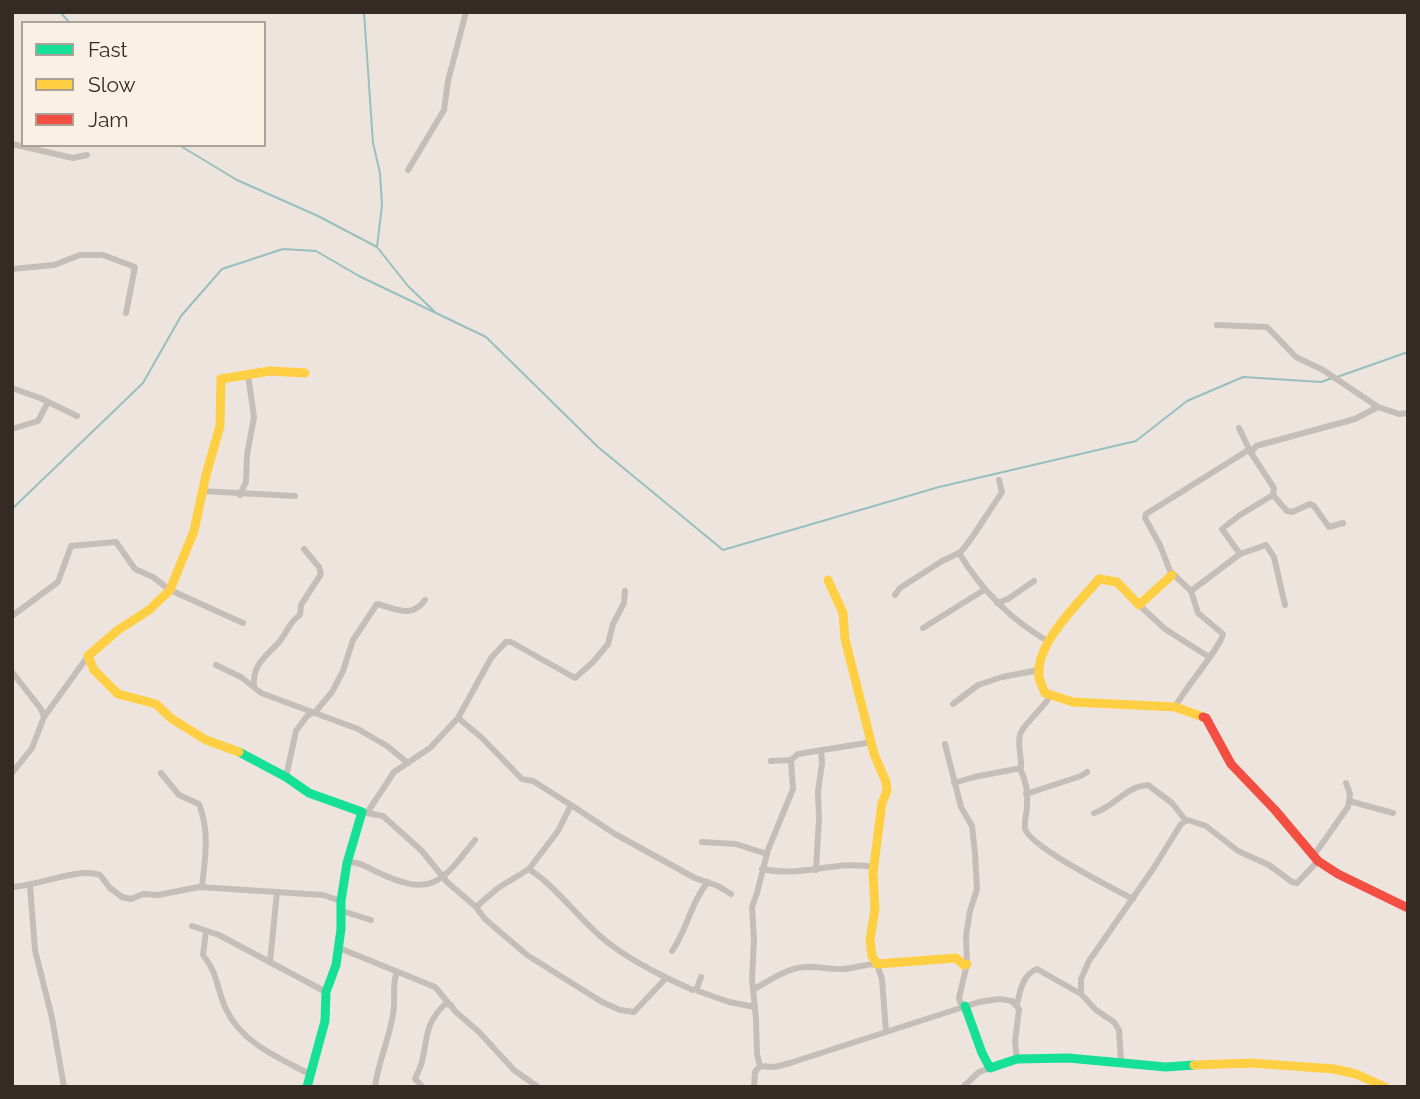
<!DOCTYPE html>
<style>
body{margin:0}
#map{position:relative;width:1420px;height:1099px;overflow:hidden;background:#ede5dd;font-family:Raleway,sans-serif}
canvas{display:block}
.frame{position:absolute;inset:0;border:14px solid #362a25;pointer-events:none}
.legend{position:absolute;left:21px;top:21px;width:245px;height:126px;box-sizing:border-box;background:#faf0e4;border:2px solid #aca198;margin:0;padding:9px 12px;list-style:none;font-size:21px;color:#362a25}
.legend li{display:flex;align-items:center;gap:14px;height:35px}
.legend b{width:35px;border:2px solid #aca198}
</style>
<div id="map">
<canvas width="1420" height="1099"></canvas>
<div class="frame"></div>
<ul class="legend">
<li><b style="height:9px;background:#16e098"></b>Fast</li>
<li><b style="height:9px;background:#ffcf43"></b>Slow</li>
<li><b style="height:9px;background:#f24e42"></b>Jam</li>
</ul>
</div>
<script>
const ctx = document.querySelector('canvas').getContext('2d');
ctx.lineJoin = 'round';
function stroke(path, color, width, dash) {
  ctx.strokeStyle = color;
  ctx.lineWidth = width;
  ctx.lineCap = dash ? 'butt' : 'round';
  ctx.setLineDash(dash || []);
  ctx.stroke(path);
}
const stream = new Path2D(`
 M60,12L70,23
 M364,12L373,143L380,173L382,205L377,247
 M179,145L237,180L318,216L377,247L408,286L435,312
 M1337,377L1408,352
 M12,509L143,383L181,316L222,269L283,249L316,251L359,276L486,337L598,447L723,550L939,487L1136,441L1187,401L1243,377L1321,382L1332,378`);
const street = new Path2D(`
 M12,144L73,158L87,155
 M408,170L444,110L448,81L466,12
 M12,269L54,265L80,255H103L135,267L126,313
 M1217,325L1267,327L1296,357L1323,370L1378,407
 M12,388L40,398L77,416
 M1239,428L1250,451
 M12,429L38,421L48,402
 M202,491L295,496
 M240,495L246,482L247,455L254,417L248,375
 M1273,495L1287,511L1292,512L1310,504L1314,506L1329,527L1343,523
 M959,553C968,547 989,510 999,497L1002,492L999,480
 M1240,554L1266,545L1274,557L1285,605
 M1191,591L1240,554L1222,529L1240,515L1273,495L1274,488L1251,453L1256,446L1355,419L1378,407L1399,414L1408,413
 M895,595L900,588L942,561L959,553C982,591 1011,620 1049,642
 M997,603L1008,599L1034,581
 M1139,605L1165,629L1209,657
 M12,616L58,582L71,546L116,542L135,569L153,577L170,590L243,623
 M923,628L984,590
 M216,665L241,677L261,693L358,729L387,746L408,763
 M12,672L41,709L44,717L32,748L12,773
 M254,687C252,664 266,657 280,641C287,632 290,621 300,615L301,605L321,574L319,567L304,549
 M953,704L978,685L1002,677L1039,670
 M1175,707C1183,691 1222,645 1223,634L1198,613L1191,591L1170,571L1160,545L1145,518L1146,514L1250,449
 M44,717L88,656
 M458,718L481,737L522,779L533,781L571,805
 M945,744L961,807L972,826L975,853L977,889L970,911L966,936L967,964L959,998L962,1007
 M791,760L798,754L872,742
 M1020,769C1026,780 1028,794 1027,806C1027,813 1024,821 1025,828C1028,846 1114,889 1133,899
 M161,773L179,795L199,804C210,832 205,859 202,887
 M286,777L296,731L307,716L316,711L332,692L343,671L353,640L377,604C397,609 411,619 425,600
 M954,783L974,777L1021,768C1022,757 1017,746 1020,735C1022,725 1044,708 1050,696
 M1026,794L1081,776L1087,772
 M1349,801L1393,813
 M367,813L383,816L422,851L447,882L476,907L485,919L527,955L602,1002L620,1010L634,1012L666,978
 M1094,813C1116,806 1124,787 1148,785L1172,803L1186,821
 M362,814L367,813L394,772L430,748L458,718L491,658L506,642H511L575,678L593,662L608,644L613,624L624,603L625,591
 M702,842L736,844L767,854
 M1314,855L1348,807L1350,794L1346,783
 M347,863C358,861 367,867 377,872C432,898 441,883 475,840
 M762,869C800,878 835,860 873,867
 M816,870L819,819L818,792L822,763L821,750
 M30,886L35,950L52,1018L64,1087
 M12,887C37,886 79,867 100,875L110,888L122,897L131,899L143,894L158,895L199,887L323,895L341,901
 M476,907L498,888L529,869
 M342,911L371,920
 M192,926L219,935L326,992
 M206,931L203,955C219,975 216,988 226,1009C242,1044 280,1058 311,1075
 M339,948L435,987L456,1012L479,1032L514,1070L538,1087
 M672,951C687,930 691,902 708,882
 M270,962L277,892
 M701,977L697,988L698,991L729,1002L755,1007
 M693,990C661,976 626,959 600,936C575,914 556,887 529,869L558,831L571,805L615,834L695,878L718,886L731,894
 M753,990C768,981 787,968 805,967C818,966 831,970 844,969C856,968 865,964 877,964L882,979L886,1031
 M1017,1004C1020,991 1023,974 1037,969L1081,994
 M1121,1061L1119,1030L1114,1022L1096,1010L1081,994V979L1089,961L1153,869L1181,824L1188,820L1206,826L1238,851L1269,865L1292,882L1297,883L1318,861
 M760,1066L757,1054L756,1019L752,979L754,939L752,907L757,893L768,850L793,789L791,760L771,761
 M375,1087C378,1060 393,1031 394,1005C395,993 392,984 397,972
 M420,1087L421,1085L415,1079C418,1072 422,1065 423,1057C428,1033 426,1023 445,1004L451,1005
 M754,1087L755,1072L760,1066L775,1067L790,1063L979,1002L999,999L1012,1001L1019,1009L1015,1042L1017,1059
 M963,1087L979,1072L990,1068`);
const fast = new Path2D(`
 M239,752L286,777L309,793L362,812L347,863L341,901V929L336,965L326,992L325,1021L307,1087
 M965,1006L982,1053L990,1068L1017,1059L1068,1058L1166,1067L1194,1065`);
const slow = new Path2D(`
 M1172,575L1139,605L1117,582L1099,579C1079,603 1035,643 1039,677C1040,682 1043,688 1045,693L1073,702L1175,707L1203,717
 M828,580L843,613L845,639L874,754L886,782L887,791L882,803L873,873L875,909L870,940L872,956L877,964L956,958L964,965L967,964
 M239,752L206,740L172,719L156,704L118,694L94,670L88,656L118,630L149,610L170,590L194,531L206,475L220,426L221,379L270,371L305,373
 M1194,1065L1251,1063L1334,1069L1356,1074L1385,1087`);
const jam = new Path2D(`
 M1203,717L1206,718L1231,764L1275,810L1318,861L1338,874L1408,908`);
stroke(stream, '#98bfbf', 2);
stroke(street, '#c5bdb7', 6);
stroke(fast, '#16e098', 9);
stroke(slow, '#ffcf43', 9);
stroke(jam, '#f24e42', 9);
</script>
